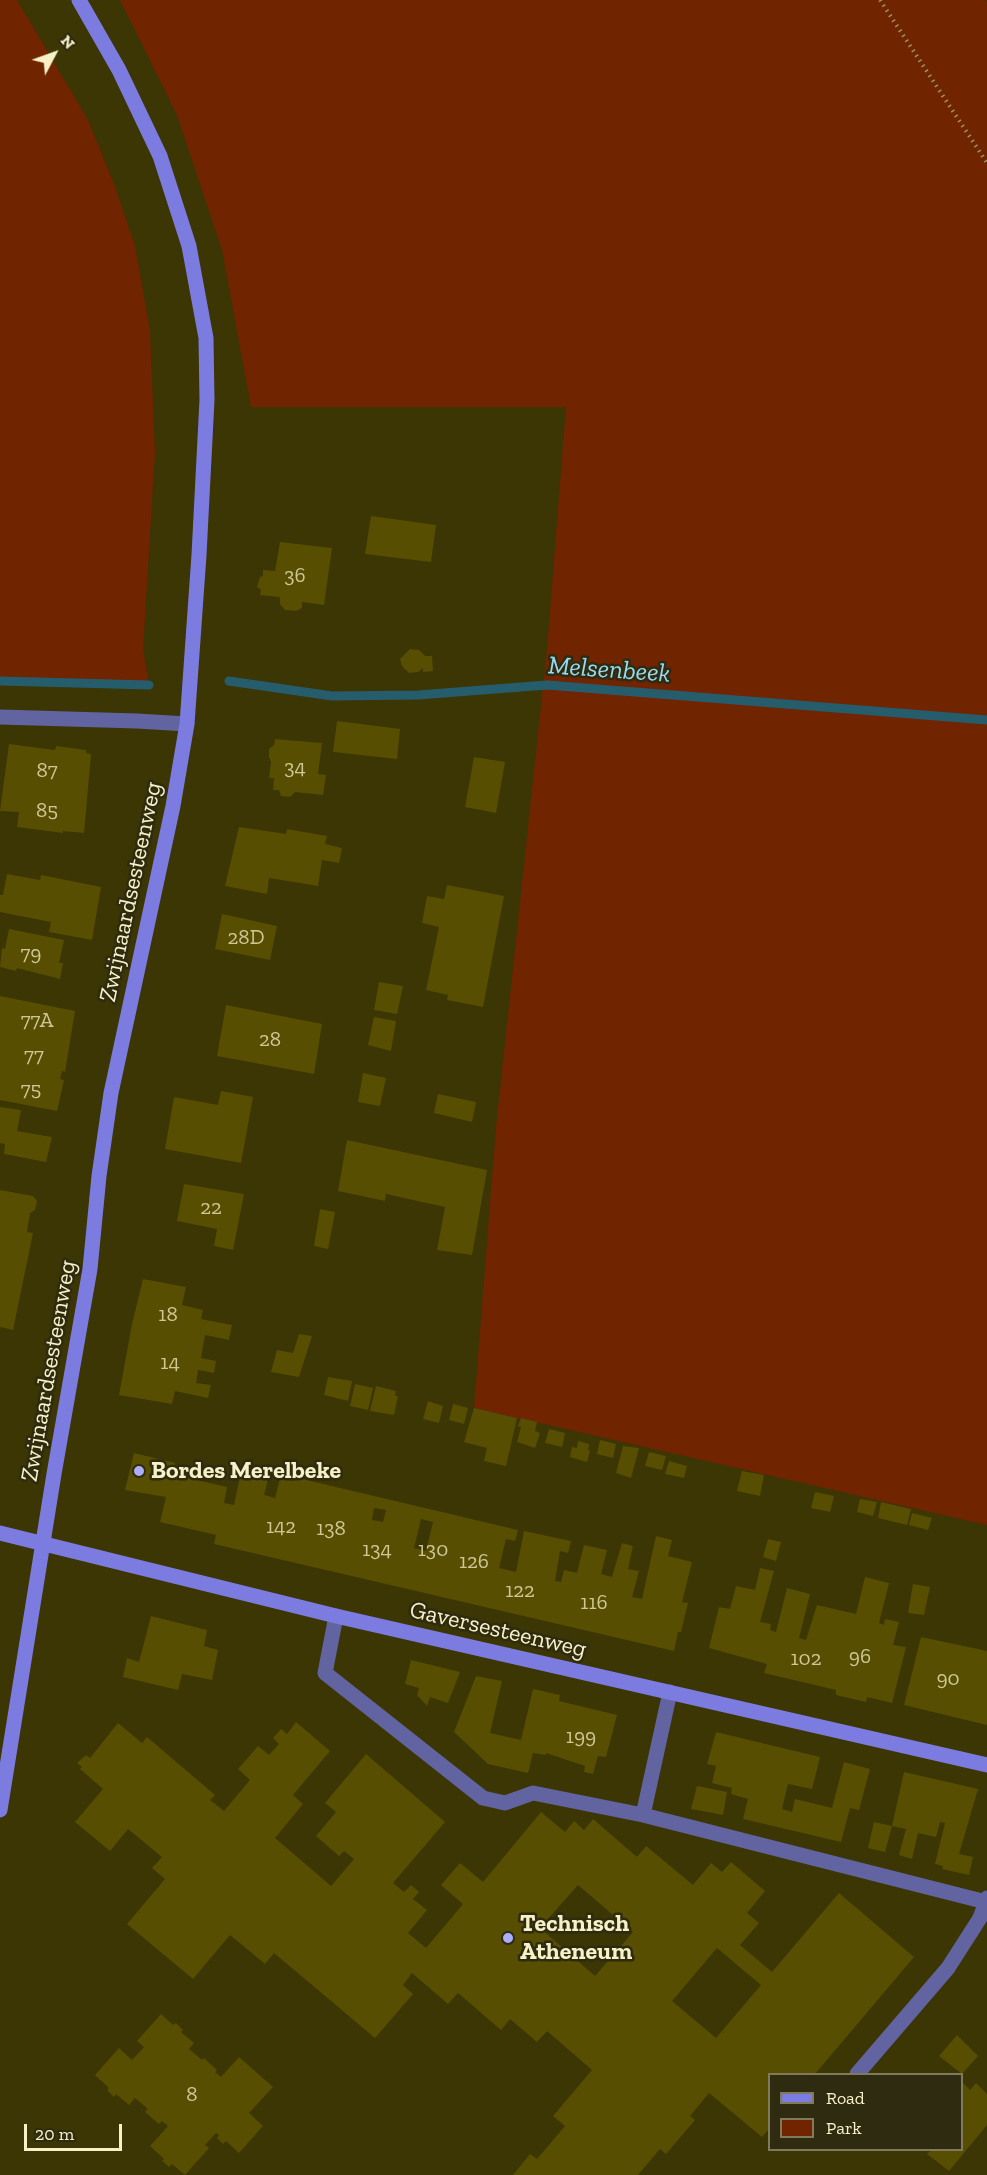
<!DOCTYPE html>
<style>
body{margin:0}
#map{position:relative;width:987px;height:2175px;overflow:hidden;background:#3c3504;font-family:"Zilla Slab",serif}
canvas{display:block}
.legend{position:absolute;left:768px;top:2073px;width:195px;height:78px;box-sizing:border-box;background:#2f2b10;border:2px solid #7f7a5a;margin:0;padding:8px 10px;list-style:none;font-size:18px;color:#f7f1c8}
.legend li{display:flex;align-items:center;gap:12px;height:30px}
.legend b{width:30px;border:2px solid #7f7a5a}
.north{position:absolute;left:24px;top:24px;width:60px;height:60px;-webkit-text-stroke:4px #2f2b10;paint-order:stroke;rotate:49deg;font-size:16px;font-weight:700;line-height:24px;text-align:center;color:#f7f1c8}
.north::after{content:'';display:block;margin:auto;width:21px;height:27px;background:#f7f1c8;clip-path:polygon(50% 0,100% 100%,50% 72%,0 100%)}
.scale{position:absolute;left:24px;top:2124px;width:98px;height:27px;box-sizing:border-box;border:3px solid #f7f1c8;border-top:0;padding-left:8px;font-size:18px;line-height:21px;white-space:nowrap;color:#f7f1c8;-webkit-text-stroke:4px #2f2b10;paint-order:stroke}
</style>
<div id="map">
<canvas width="987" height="2175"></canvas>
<ul class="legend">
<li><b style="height:8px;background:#7c7ce0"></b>Road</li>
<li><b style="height:16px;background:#712400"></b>Park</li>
</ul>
<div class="north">N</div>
<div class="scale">20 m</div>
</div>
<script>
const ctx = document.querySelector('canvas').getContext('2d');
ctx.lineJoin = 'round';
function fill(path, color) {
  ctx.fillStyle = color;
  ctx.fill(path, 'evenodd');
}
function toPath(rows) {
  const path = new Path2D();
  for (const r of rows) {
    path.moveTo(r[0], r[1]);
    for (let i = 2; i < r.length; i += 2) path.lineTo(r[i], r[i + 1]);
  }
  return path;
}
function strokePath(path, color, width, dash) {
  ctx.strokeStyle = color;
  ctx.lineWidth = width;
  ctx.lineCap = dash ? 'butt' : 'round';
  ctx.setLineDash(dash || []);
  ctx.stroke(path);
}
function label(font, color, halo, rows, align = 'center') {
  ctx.font = font + ' "Zilla Slab",serif';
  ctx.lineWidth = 5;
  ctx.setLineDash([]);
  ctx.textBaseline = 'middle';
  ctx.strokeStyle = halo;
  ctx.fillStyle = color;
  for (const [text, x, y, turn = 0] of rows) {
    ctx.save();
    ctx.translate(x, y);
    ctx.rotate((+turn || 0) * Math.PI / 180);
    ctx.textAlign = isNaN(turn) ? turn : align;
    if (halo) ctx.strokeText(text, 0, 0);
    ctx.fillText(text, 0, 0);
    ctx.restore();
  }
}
const green = toPath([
 [0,0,17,0,88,120,114,184,135,246,150,331,155,452,143,649,149,685,0,681],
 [120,0,985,0,987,2,987,1525,474,1408,496,1127,547,649,566,407,251,407,222,250,177,115]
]);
const stream = toPath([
 [0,681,149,685],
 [229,681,332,696,418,695,547,685,987,720]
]);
const building = toPath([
 [371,516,436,525,431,562,365,554],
 [280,542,332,548,324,605,302,602,302,608,296,611,285,610,280,604,280,597,260,595,261,590,257,587,260,577,263,576,263,570,275,571],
 [410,649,419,650,425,656,432,656,433,671,423,672,423,668,418,672,409,673,402,666,400,659],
 [337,721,400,729,397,759,333,752],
 [275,739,322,743,318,774,326,775,323,795,295,792,290,797,281,796,279,790,273,790,274,778,269,778,271,762,269,757,269,749,274,745],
 [9,744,55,750,56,746,86,750,86,753,91,754,84,833,63,831,63,833,17,827,19,812,0,811],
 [474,757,505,762,496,813,465,807],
 [239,827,286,834,287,829,327,836,325,844,342,848,339,863,322,860,318,886,269,878,267,894,225,886],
 [7,874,40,880,41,875,101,887,92,940,49,932,51,922,0,912,0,895,3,895],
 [447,885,504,896,483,1007,447,1000,448,995,426,990,439,927,422,923,427,896,444,899],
 [222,914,277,926,270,960,215,949],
 [9,929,64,940,59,963,63,963,60,979,17,968,16,971,0,967,2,948,5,949],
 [379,982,403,986,397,1014,374,1010],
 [0,996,75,1011,65,1072,62,1071,60,1079,64,1080,57,1111,0,1100],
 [226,1005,322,1024,314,1074,217,1056],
 [374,1017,396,1021,391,1051,368,1045],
 [363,1073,386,1078,380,1106,358,1102],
 [221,1091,253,1097,241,1163,165,1149,174,1097,218,1105],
 [438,1094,476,1102,472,1122,434,1113],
 [0,1107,21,1110,17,1131,52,1137,46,1162,4,1154,5,1144,0,1143],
 [347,1140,487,1170,472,1255,437,1250,445,1207,386,1194,385,1201,338,1191],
 [184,1184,244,1194,233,1250,214,1246,217,1229,177,1221],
 [0,1190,33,1196,37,1201,35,1210,30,1213,27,1232,33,1233,13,1330,0,1327],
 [320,1209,335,1212,328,1249,314,1246],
 [143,1279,186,1287,182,1305,203,1310,201,1319,232,1325,229,1340,205,1335,201,1358,216,1361,214,1373,198,1370,196,1383,211,1385,208,1398,175,1391,172,1404,119,1395,132,1324],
 [299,1334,312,1336,299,1377,271,1372,277,1350,293,1353],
 [328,1377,352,1381,348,1401,324,1395],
 [355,1384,373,1388,368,1410,350,1406],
 [376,1386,396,1391,395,1396,398,1396,394,1415,370,1411],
 [428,1401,443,1406,439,1423,423,1419],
 [453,1404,468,1408,464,1424,449,1420],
 [474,1408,517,1418,506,1466,484,1461,487,1448,464,1442],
 [521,1418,537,1422,535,1431,540,1433,535,1448,517,1442,521,1427,518,1426],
 [549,1429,565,1433,562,1447,545,1443],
 [600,1440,616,1444,613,1458,597,1454],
 [578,1441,589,1444,588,1450,590,1451,587,1462,570,1457,572,1447,577,1448],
 [623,1446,639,1448,631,1478,616,1473],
 [649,1452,666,1456,662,1470,645,1466],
 [134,1453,175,1463,172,1474,227,1487,224,1503,234,1505,243,1463,270,1471,264,1495,275,1498,281,1474,518,1530,515,1541,506,1539,499,1568,516,1572,524,1531,571,1541,568,1553,560,1551,555,1581,561,1582,564,1570,577,1573,584,1545,607,1550,601,1574,612,1577,622,1543,633,1546,628,1569,639,1571,632,1597,642,1599,656,1536,672,1540,668,1556,692,1562,682,1602,688,1603,681,1632,678,1632,674,1651,214,1544,216,1535,160,1522,166,1497,125,1490],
 [374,1508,386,1510,383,1522,372,1520],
 [421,1519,433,1522,426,1551,414,1548],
 [669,1461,687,1466,684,1478,665,1474],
 [742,1471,764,1475,760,1496,737,1491],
 [815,1492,834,1496,830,1512,811,1508],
 [860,1499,877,1502,873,1516,857,1512],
 [881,1502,911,1509,907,1525,878,1518],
 [912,1513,932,1518,928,1530,909,1525],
 [768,1539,781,1542,776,1561,763,1557],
 [760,1568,774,1571,760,1622,771,1624,770,1630,776,1632,787,1588,810,1594,799,1638,806,1640,817,1605,856,1614,865,1577,889,1583,879,1623,884,1625,885,1619,899,1622,893,1645,906,1647,892,1703,867,1697,866,1702,836,1695,836,1690,764,1673,767,1664,709,1648,719,1607,730,1609,736,1586,755,1590],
 [913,1584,930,1587,924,1615,908,1613],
 [151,1616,207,1630,204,1646,218,1650,212,1680,182,1674,178,1690,123,1677,127,1658,139,1662],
 [921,1637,987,1651,987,1725,904,1705],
 [411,1660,460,1672,448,1703,430,1697,427,1706,417,1695,419,1688,405,1684],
 [476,1676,502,1681,490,1733,521,1740,533,1689,560,1695,559,1701,617,1715,606,1757,598,1756,593,1774,584,1772,585,1766,546,1753,546,1755,533,1753,528,1773,488,1764,454,1732],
 [296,1722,330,1751,293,1795,303,1804,275,1838,331,1886,354,1859,344,1851,339,1856,316,1836,336,1812,325,1803,366,1754,445,1822,393,1883,404,1892,411,1885,419,1892,413,1899,427,1910,408,1933,426,1948,463,1904,441,1885,460,1863,483,1882,541,1812,565,1832,574,1821,584,1830,593,1819,637,1857,646,1846,693,1885,711,1863,722,1872,731,1862,765,1891,747,1913,759,1923,740,1945,772,1972,839,1893,914,1957,815,2074,770,2074,770,2128,762,2137,709,2093,690,2116,695,2120,666,2154,660,2149,638,2175,513,2175,530,2154,537,2159,565,2126,553,2116,592,2070,547,2031,537,2042,510,2019,501,2030,458,1993,448,2004,412,1973,403,1985,413,1994,375,2038,274,1953,265,1964,230,1935,193,1979,127,1924,165,1879,152,1868,162,1857,128,1829,110,1851,75,1822,103,1789,80,1769,82,1767,77,1763,86,1755,90,1758,118,1723,142,1743,147,1737,215,1795,210,1800,224,1811,250,1780,238,1769,258,1746,269,1755,279,1744,273,1738,281,1729,287,1734],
 [578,1885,633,1932,595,1976,540,1928],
 [717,1948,761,1985,716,2038,672,2001],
 [716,1732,820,1757,812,1789,788,1784,782,1809,792,1812,795,1799,832,1808,844,1762,870,1769,859,1810,850,1808,841,1842,743,1819,748,1799,731,1794,732,1788,712,1783,716,1766,707,1764],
 [904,1772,978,1789,959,1854,973,1857,969,1875,942,1869,943,1866,935,1864,945,1823,940,1822,936,1837,918,1833,912,1859,899,1855,906,1829,892,1826],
 [697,1786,727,1792,723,1815,691,1809],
 [874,1822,892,1826,885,1852,868,1848],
 [161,2014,173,2025,176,2023,183,2030,181,2032,194,2043,189,2049,202,2060,204,2058,217,2070,215,2072,221,2077,239,2057,273,2087,249,2113,263,2126,239,2153,226,2141,223,2144,217,2138,219,2135,216,2133,205,2145,209,2148,185,2175,172,2164,169,2167,162,2161,164,2159,150,2146,168,2126,162,2121,159,2124,145,2112,148,2109,135,2098,129,2105,116,2094,114,2097,107,2090,109,2088,95,2075,119,2048,132,2060,144,2047,137,2041],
 [957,2035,978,2056,962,2074,939,2056],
 [962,2082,970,2090,976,2083,987,2094,987,2125,949,2171,927,2154,931,2150,962,2150]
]);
const path = toPath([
 [880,0,987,163]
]);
const lane = toPath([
 [336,1616,325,1673,483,1798,505,1803,533,1793,643,1815,986,1902,987,1898],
 [643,1815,670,1692],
 [857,2074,948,1968,980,1918,986,1902]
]);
const street = toPath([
 [0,717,137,721,187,724]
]);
const secondary = toPath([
 [0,1533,336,1616,987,1765],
 [0,1810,54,1474,90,1269,99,1176,111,1093,173,806,187,724,199,555,207,400,206,338,189,246,160,156,119,70,79,0]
]);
const markers = [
 [139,1471,6,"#abaffb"],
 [508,1938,6,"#abaffb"]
];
const numberNames = [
 ["36",295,576],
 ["34",295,768],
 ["87",47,771],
 ["85",47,811],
 ["28D",246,938],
 ["79",31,954],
 ["77A",37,1021],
 ["28",270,1040],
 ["77",34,1056],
 ["75",31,1090],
 ["22",211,1208],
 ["18",168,1315],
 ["14",170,1363],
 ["142",281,1527],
 ["138",331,1529],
 ["134",377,1550],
 ["130",433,1550],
 ["126",474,1562],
 ["122",520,1591],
 ["116",594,1603],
 ["96",860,1657],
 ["102",806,1659],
 ["90",948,1679],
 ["199",581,1737],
 ["8",192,2095]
];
const streetNames = [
 ["Zwijnaardsesteenweg",131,892,-78],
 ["Zwijnaardsesteenweg",49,1371,-80],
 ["Gaversesteenweg",498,1630,13]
];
const poiNames = [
 ["Bordes Merelbeke",151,1471],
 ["Technisch",520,1924],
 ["Atheneum",520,1952]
];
const waterNames = [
 ["Melsenbeek",609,670,4]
];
fill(green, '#712400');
strokePath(stream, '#265d6d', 9);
fill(building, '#574e02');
strokePath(path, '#9a9467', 4, [1.5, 4.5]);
strokePath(lane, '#6264a2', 15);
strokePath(street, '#6264a2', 15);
strokePath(secondary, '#7c7ce0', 15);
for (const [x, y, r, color] of markers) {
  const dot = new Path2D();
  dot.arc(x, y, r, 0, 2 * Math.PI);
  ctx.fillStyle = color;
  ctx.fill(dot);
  strokePath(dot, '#2f2b10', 2);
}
label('21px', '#cfc896', null, numberNames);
label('24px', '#f7f1c8', '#2f2b10', streetNames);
label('bold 24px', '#f7f1c8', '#2f2b10', poiNames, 'left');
label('italic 26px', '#97dbf2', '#2f2b10', waterNames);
</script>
